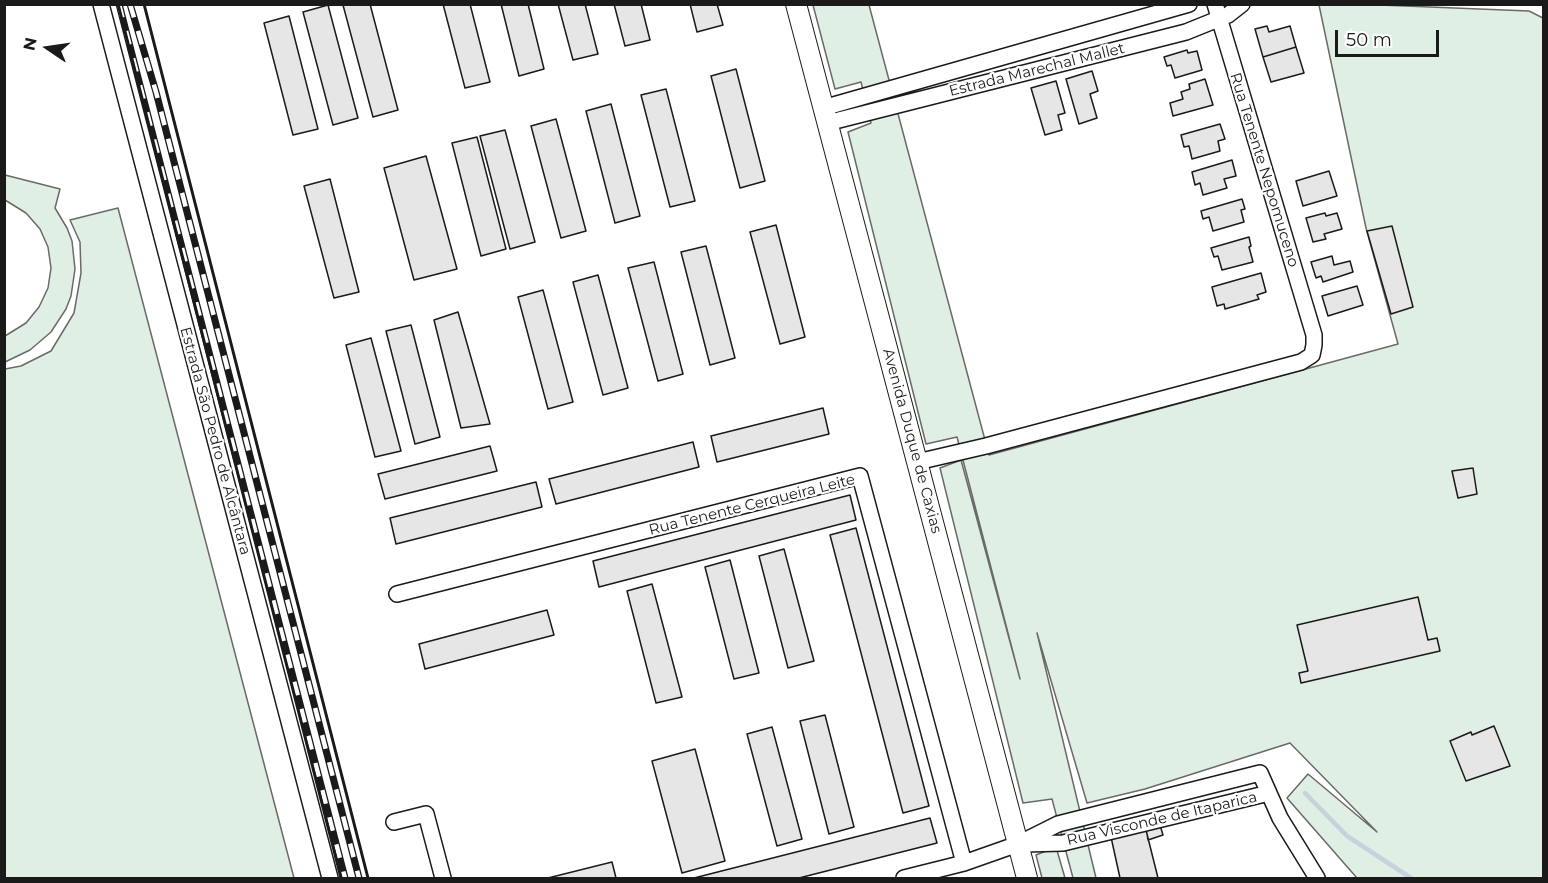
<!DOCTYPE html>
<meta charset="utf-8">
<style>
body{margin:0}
#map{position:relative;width:1548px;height:883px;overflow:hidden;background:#fff;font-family:Montserrat,sans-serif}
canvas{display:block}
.frame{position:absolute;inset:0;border:6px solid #1a1a1a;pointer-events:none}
.north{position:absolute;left:18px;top:18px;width:60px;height:60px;-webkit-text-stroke:4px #fff;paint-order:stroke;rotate:283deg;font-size:16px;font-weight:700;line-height:24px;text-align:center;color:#1a1a1a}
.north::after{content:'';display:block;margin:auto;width:21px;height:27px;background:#1a1a1a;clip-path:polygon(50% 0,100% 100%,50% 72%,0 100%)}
.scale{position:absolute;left:1335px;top:30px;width:104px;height:27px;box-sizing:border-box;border:3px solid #1a1a1a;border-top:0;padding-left:8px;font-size:18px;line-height:21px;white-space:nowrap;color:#1a1a1a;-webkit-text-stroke:4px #fff;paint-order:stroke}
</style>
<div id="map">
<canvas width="1548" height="883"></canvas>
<div class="frame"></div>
<div class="north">N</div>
<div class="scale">50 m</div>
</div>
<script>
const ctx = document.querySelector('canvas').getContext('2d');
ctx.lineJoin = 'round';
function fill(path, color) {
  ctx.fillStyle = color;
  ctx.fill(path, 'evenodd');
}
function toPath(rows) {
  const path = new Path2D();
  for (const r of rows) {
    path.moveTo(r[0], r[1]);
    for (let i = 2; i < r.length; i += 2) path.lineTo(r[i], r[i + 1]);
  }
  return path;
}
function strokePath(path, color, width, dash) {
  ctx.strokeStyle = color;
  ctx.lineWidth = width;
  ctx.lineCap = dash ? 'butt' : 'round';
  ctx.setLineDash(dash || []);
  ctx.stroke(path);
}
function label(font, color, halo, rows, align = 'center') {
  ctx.font = font + ' Montserrat,sans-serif';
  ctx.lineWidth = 4.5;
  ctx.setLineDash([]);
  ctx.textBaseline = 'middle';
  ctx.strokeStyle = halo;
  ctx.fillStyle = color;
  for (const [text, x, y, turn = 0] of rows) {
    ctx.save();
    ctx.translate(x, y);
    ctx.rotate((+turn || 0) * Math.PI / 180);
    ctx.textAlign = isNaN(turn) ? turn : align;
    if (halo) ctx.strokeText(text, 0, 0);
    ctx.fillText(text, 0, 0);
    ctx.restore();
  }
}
const green = toPath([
 [813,5,869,5,989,455,1398,344,1366,228,1319,5,1380,5,1529,11,1543,18,1543,878,1357,878,1287,798,1308,774,1377,832,1290,743,1145,789,1087,803,1037,633,1096,878,1073,878,1052,799,1023,803,940,468,961,460,1020,679,957,437,926,444,848,132,871,123,861,82,835,89,813,5],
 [5,175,60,189,55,208,67,228,72,241,75,269,71,296,66,309,51,332,30,350,5,362,5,336,26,323,39,307,48,288,51,268,48,247,40,229,26,213,5,200,5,175],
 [118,208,294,878,5,878,5,369,21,366,51,351,74,313,81,273,80,242,70,220,118,208],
 [1056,847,1065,878,1042,878,1036,855,1056,847]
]);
const stream = toPath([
 [1305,793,1347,836,1411,878]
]);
const building = toPath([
 [370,4,398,110,373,117,343,5,370,4],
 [443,4,470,4,490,82,465,88,443,4],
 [501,4,528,4,544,69,519,76,501,4],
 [558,4,585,4,598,54,573,60,558,4],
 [614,4,641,4,650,40,625,46,614,4],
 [690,4,717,4,723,25,697,32,690,4],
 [328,5,358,118,333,125,303,12,328,5],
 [289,16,318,129,293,135,264,23,289,16],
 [1267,26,1269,32,1290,26,1296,47,1263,57,1255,29,1267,26],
 [1296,47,1304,73,1271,82,1263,57,1296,47],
 [1187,50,1188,53,1197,51,1202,70,1175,78,1171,65,1167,66,1164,57,1187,50],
 [736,69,765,181,740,188,711,76,736,69],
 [1092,71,1098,91,1090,94,1097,118,1079,124,1066,79,1092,71],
 [1205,79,1213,105,1173,116,1170,103,1183,99,1181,92,1190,89,1189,84,1205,79],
 [1056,81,1065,113,1058,115,1062,130,1045,135,1031,88,1056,81],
 [666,89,695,201,670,207,641,95,666,89],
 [611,104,640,216,615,223,586,111,611,104],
 [556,119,586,231,561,238,531,126,556,119],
 [1220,124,1225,139,1218,141,1220,151,1192,159,1189,146,1184,147,1181,135,1220,124],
 [505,130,535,242,510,249,480,136,505,130],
 [477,137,506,249,481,256,452,143,477,137],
 [426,156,457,269,414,280,384,168,426,156],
 [1232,160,1236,176,1224,179,1227,188,1203,195,1200,183,1195,185,1192,172,1232,160],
 [1329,171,1337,196,1303,206,1296,181,1329,171],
 [330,179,359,292,334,298,304,186,330,179],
 [1242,199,1245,209,1241,210,1244,222,1213,231,1209,217,1203,219,1201,211,1242,199],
 [1325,213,1326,216,1337,213,1342,229,1324,234,1326,239,1313,242,1306,218,1325,213],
 [776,225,805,337,780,344,750,232,776,225],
 [1392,226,1413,307,1391,314,1367,231,1392,226],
 [1249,237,1251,246,1249,247,1253,262,1222,270,1218,256,1214,257,1211,248,1249,237],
 [706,246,735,358,710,365,681,252,706,246],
 [1332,256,1334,265,1350,261,1353,272,1323,282,1321,276,1316,278,1311,262,1332,256],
 [654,262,683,374,658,381,628,268,654,262],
 [1261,273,1266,292,1257,295,1259,299,1225,309,1224,304,1217,306,1212,287,1261,273],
 [598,275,628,388,603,395,573,282,598,275],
 [1357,286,1363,305,1328,316,1322,296,1357,286],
 [543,290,573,402,548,409,518,297,543,290],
 [458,312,490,424,461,428,434,320,458,312],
 [411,325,440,437,415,444,386,331,411,325],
 [371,338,401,451,375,457,346,345,371,338],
 [823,408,829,434,717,462,711,436,823,408],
 [693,442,699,467,556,504,549,479,693,442],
 [490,446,497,471,385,499,378,474,490,446],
 [1473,468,1477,494,1458,498,1452,471,1473,468],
 [536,482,542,507,396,544,390,518,536,482],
 [850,495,856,520,599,587,593,561,850,495],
 [856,528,929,806,903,813,830,535,856,528],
 [784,549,814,661,788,668,759,556,784,549],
 [730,560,759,673,734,679,705,567,730,560],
 [652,584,682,697,656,703,627,591,652,584],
 [1418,597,1428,640,1437,638,1440,651,1301,683,1299,673,1308,671,1297,625,1418,597],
 [547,610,554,635,425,669,419,644,547,610],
 [825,715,854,827,829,834,800,721,825,715],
 [1494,726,1510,766,1466,781,1450,741,1471,732,1472,735,1494,726],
 [772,727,802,839,777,846,747,734,772,727],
 [695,749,725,861,682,873,652,761,695,749],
 [930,818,937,843,799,878,694,878,930,818],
 [1160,825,1163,835,1148,840,1146,828,1160,825],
 [1145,826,1158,878,1120,878,1111,837,1145,826],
 [612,862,616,878,548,878,612,862]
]);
const minor = toPath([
 [101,4,330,878],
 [823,108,1189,4],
 [827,123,1186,32,1228,15,1242,4],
 [917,462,986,446,1301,362,1312,355,1314,345,1314,335,1215,4],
 [397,594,860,476,964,863],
 [394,822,426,814,443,878],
 [1024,844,1063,843,1269,793],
 [904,878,964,863,1018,844,1058,824,1260,773,1280,818,1317,878]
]);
const major = toPath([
 [796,4,1027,878]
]);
const rail = toPath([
 [119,4,345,878],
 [130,4,156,92,359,878]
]);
const wall = toPath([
 [118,4,341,878],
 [144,4,368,878]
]);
const streetNames = [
 ["Estrada Marechal Mallet",1037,70,-14],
 ["Rua Tenente Nepomuceno",1264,170,73],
 ["Estrada São Pedro de Alcântara",215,441,75],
 ["Avenida Duque de Caxias",912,441,75],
 ["Rua Tenente Cerqueira Leite",752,505,-14],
 ["Rua Visconde de Itaparica",1162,819,-13]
];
fill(green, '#e0efe3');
strokePath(green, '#6a6a6a', 1.5);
strokePath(stream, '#c6d2dc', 4.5);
fill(building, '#e6e6e6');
strokePath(building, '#1a1a1a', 1.5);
strokePath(minor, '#1a1a1a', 18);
strokePath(major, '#1a1a1a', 22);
strokePath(minor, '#fff', 15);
strokePath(major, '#fff', 20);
strokePath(rail, '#1a1a1a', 7);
strokePath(rail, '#fff', 4.5, [14]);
strokePath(wall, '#1a1a1a', 3);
label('15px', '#1a1a1a', '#fff', streetNames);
</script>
